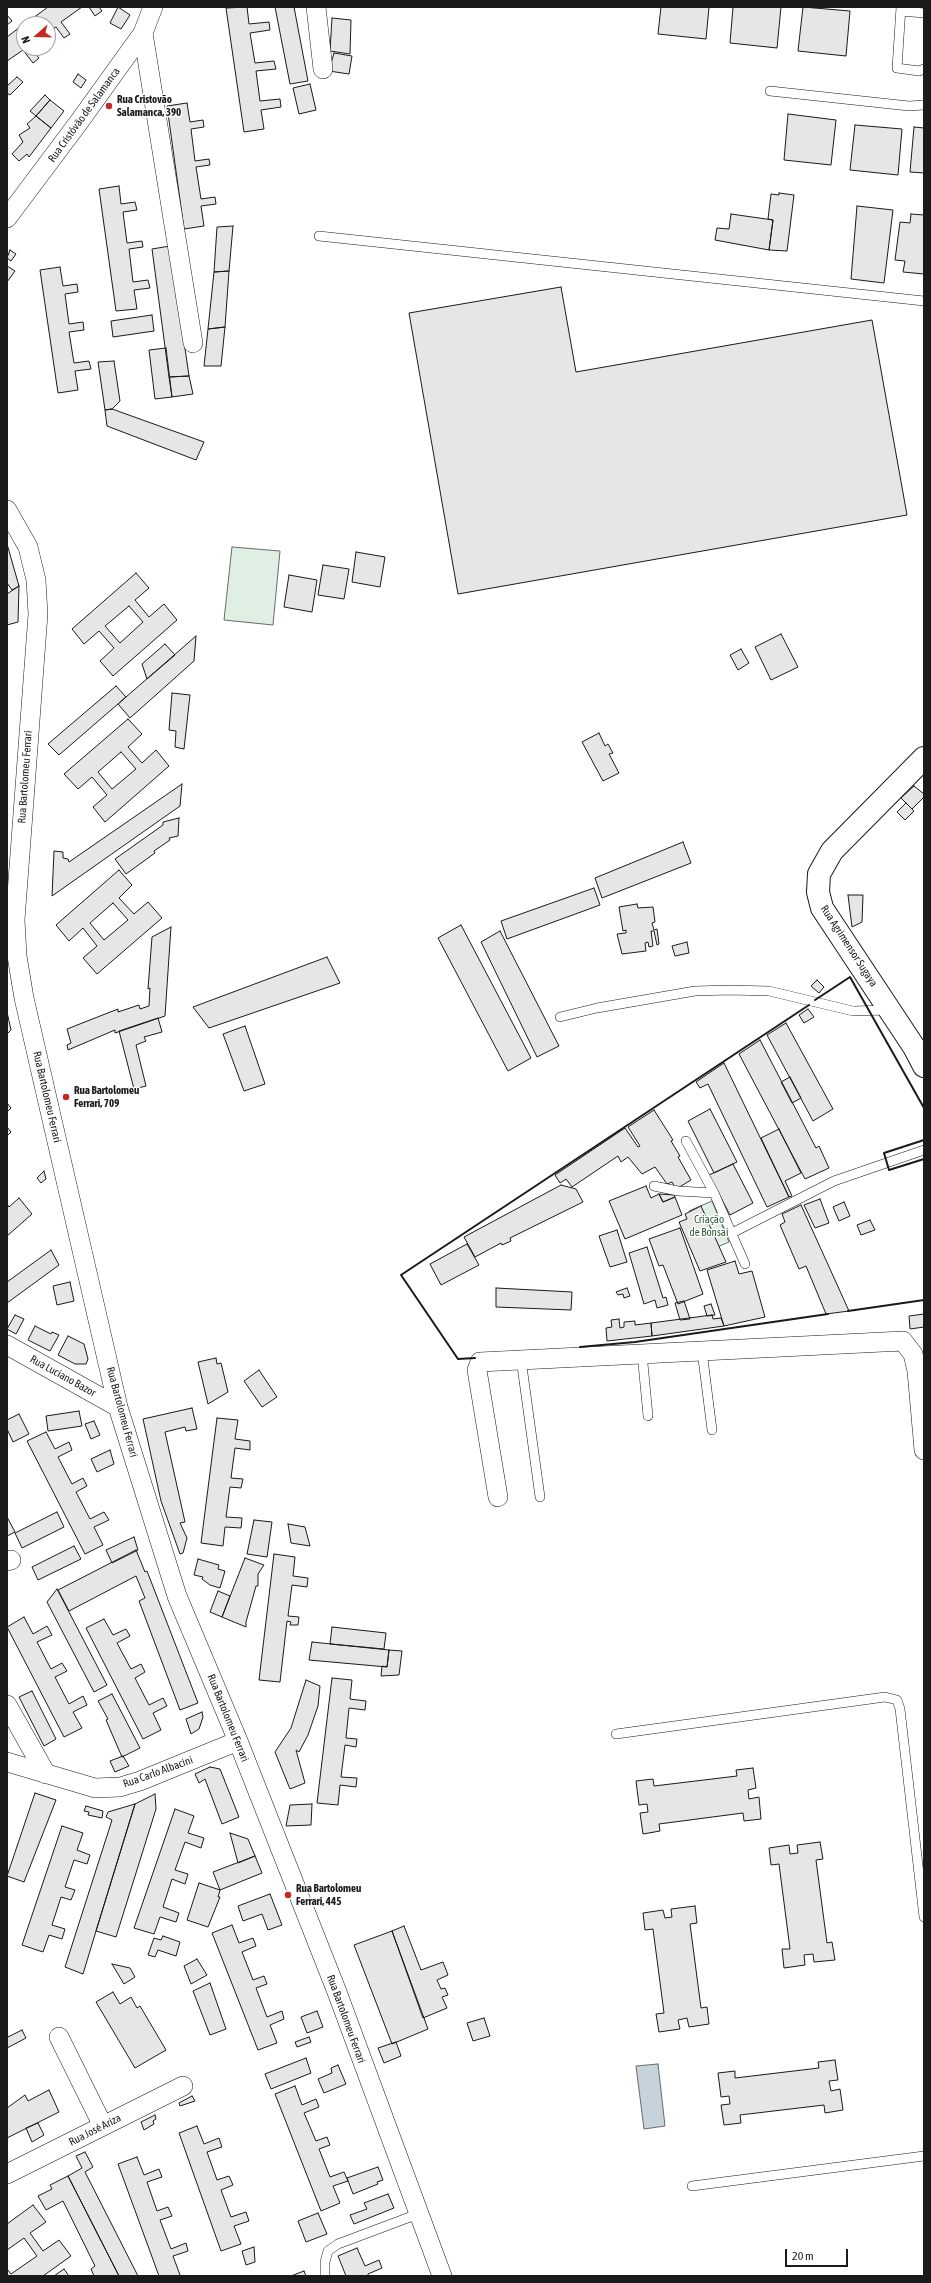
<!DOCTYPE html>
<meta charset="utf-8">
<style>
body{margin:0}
#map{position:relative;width:931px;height:2283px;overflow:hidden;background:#fff;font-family:"Asap Condensed",sans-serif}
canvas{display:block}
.frame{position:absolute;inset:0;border:8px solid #1a1a1a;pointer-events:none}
.north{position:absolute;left:16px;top:16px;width:40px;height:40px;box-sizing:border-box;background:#fff;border:1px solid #a3a3a3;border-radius:50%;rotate:250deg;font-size:11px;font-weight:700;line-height:16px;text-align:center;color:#1a1a1a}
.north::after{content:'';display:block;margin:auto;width:14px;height:18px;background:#c62828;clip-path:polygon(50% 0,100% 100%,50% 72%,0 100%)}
.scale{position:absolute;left:785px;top:2249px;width:63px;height:18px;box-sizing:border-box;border:2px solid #1a1a1a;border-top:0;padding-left:5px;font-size:12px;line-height:14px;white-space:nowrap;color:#1a1a1a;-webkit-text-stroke:3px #fff;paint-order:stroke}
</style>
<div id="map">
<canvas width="931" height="2283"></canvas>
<div class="frame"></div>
<div class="north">N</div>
<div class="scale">20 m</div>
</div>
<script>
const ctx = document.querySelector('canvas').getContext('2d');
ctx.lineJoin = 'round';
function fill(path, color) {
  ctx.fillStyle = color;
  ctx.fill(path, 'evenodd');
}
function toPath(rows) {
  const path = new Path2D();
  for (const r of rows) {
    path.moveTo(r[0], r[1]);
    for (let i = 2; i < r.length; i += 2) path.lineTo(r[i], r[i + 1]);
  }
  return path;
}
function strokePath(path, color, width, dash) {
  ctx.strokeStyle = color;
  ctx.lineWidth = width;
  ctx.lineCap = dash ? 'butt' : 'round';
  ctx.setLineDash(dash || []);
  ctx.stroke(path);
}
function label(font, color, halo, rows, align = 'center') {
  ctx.font = font + ' "Asap Condensed",sans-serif';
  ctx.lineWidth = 3;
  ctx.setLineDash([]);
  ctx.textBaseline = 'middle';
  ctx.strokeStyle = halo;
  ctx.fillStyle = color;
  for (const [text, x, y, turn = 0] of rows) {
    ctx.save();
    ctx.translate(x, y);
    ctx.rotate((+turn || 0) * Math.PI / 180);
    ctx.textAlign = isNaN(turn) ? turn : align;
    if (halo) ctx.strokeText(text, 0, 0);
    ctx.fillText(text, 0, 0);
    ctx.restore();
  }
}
const green = toPath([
 [232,547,280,551,273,625,224,620,232,547],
 [712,1201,729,1242,706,1252,689,1211,712,1201]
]);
const water = toPath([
 [658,2064,665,2126,644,2129,636,2066,658,2064]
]);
const building = toPath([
 [48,7,82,7,61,22,70,34,64,38,56,27,48,32,48,24,25,24,48,7],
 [89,7,99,7,102,11,95,16,89,7],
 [118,7,130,15,121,29,110,23,118,7],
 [247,7,249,24,269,22,270,30,250,33,255,63,274,61,276,69,256,71,260,101,280,99,281,107,261,110,264,129,244,132,226,8,247,7],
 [275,7,294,7,308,81,290,84,275,7],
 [661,7,709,7,706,39,658,34,661,7],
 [733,7,781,7,777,48,730,43,733,7],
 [803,7,850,11,846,56,798,51,803,7],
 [7,15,12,21,7,25,7,15],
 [332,18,351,20,350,54,330,51,332,18],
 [24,24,24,48,31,48,39,58,33,63,23,50,7,61,7,37,24,24],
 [334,53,352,56,349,74,329,71,334,53],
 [78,74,86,80,81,88,73,82,78,74],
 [17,77,23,82,10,95,7,93,7,86,17,77],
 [310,84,316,110,299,114,293,88,310,84],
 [45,95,50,100,36,116,30,111,45,95],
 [50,100,64,111,51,128,36,116,50,100],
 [187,103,190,122,203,120,204,127,191,129,195,161,209,159,210,165,196,167,201,199,215,197,216,204,201,206,204,226,184,229,167,106,187,103],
 [788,114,836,120,831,165,784,160,788,114],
 [36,116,51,128,29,157,27,154,19,161,12,154,23,142,19,135,30,128,27,124,36,116],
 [855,125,902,129,898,175,850,170,855,125],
 [914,127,924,128,924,173,910,172,914,127],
 [119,186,121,204,135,202,137,210,123,212,127,243,142,241,143,247,129,249,133,282,148,280,150,288,134,290,137,309,116,311,99,189,119,186],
 [779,193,794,195,787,251,769,250,773,220,768,219,771,194,779,195,779,193],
 [857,206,893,210,884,283,851,279,857,206],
 [731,214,773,220,769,250,715,240,717,228,729,229,731,214],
 [911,214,924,215,924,274,903,272,905,261,895,260,900,222,910,223,911,214],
 [233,226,229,271,214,272,217,227,233,226],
 [170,246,189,376,169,377,152,249,170,246],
 [10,250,16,254,11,261,7,258,10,250],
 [7,266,15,271,7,282,7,266],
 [60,267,63,286,77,284,78,292,65,294,69,324,83,322,84,330,69,332,74,363,89,361,91,369,75,371,78,390,58,393,40,270,60,267],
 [229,271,225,327,208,329,214,272,229,271],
 [561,287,576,372,872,320,907,515,458,594,409,313,561,287],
 [152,315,154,331,113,337,111,321,152,315],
 [225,327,221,366,204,366,208,329,225,327],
 [166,348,172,397,155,399,149,350,166,348],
 [114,361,120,401,112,409,105,410,98,362,114,361],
 [189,376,193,394,172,397,169,377,189,376],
 [112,409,204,442,196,460,107,426,105,410,112,409],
 [7,544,19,586,12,590,7,583,7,544],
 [356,552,385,557,380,587,352,582,356,552],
 [323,565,349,569,344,599,318,595,323,565],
 [136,573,149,588,135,600,149,617,164,604,177,620,113,676,100,661,114,648,99,631,84,644,72,629,136,573],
 [129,606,143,622,120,643,105,626,129,606],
 [289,575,317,580,312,612,284,607,289,575],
 [19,586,18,622,7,625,7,594,19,586],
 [781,634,798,667,771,680,755,647,781,634],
 [196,636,194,661,130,718,118,704,196,636],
 [165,644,175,655,147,679,142,664,165,644],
 [741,649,749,663,738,670,730,655,741,649],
 [116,686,126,697,59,755,48,744,116,686],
 [172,693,190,695,184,749,175,747,176,731,169,730,172,693],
 [128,719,142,734,128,747,142,763,156,750,169,766,105,822,93,807,107,795,92,777,78,789,64,774,128,719],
 [121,752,136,769,112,789,98,772,121,752],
 [599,733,605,746,608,744,613,753,609,754,619,773,603,781,582,742,599,733],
 [182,784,180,806,52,896,54,851,63,852,63,858,68,859,69,862,182,784],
 [914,786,924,794,924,797,912,809,901,798,914,786],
 [906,803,914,811,905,820,897,812,906,803],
 [179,818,178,836,169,838,170,840,154,851,155,853,126,874,115,859,163,825,163,822,179,818],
 [683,842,691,863,602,898,595,878,683,842],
 [119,870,132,885,119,898,134,914,148,902,162,918,97,974,83,958,97,946,83,928,69,941,56,925,119,870],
 [113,903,128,920,104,940,90,923,113,903],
 [594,888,600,905,507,939,501,921,594,888],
 [848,895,863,895,862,922,852,927,848,895],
 [637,904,638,908,653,907,655,922,652,923,654,930,657,929,659,944,657,945,654,931,651,931,653,946,649,947,648,942,645,943,646,951,622,954,617,934,626,933,626,930,623,931,619,907,637,904],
 [461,925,531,1058,508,1071,438,938,461,925],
 [171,927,165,1016,115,1033,115,1030,68,1050,67,1045,71,1043,67,1029,118,1009,118,1012,139,1005,140,1009,149,1006,150,988,148,989,152,937,171,927],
 [500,931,559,1046,537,1057,481,942,500,931],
 [687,942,689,953,675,956,672,946,687,942],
 [327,957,340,983,209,1028,193,1007,327,957],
 [817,980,824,987,819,993,811,986,817,980],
 [808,1009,814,1017,804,1023,799,1015,808,1009],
 [7,1012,11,1030,7,1034,7,1012],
 [158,1018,162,1032,144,1037,146,1041,136,1045,146,1086,134,1089,119,1031,158,1018],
 [786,1023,833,1109,813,1121,767,1035,786,1023],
 [245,1026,265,1084,244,1091,223,1034,245,1026],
 [760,1040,816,1148,819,1146,829,1168,805,1179,739,1054,760,1040],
 [724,1063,789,1197,767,1207,708,1084,700,1088,696,1082,724,1063],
 [790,1077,801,1098,792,1103,781,1082,790,1077],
 [7,1103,11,1108,7,1112,7,1103],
 [710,1109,737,1162,714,1173,688,1121,710,1109],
 [654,1110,673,1140,671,1141,680,1156,678,1157,691,1180,676,1189,672,1182,667,1184,655,1167,642,1174,628,1157,621,1162,618,1156,572,1187,566,1179,560,1183,555,1175,625,1128,638,1147,640,1146,628,1127,654,1110],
 [7,1127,11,1132,7,1136,7,1127],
 [779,1129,801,1173,785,1181,792,1196,789,1197,761,1138,779,1129],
 [733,1164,753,1203,730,1215,709,1175,733,1164],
 [44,1171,46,1179,41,1183,37,1178,44,1171],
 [561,1185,576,1189,583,1202,510,1238,511,1241,502,1245,501,1243,475,1257,464,1237,561,1185],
 [646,1186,651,1198,659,1194,663,1202,675,1197,682,1215,625,1239,609,1201,646,1186],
 [659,1194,674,1195,675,1197,663,1202,659,1194],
 [19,1198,32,1214,7,1236,7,1204,9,1207,19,1198],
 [820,1199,829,1223,815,1228,804,1205,820,1199],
 [844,1202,850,1216,839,1221,833,1207,844,1202],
 [801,1205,849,1311,826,1314,806,1266,799,1269,780,1225,785,1222,782,1214,801,1205],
 [701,1206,726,1262,700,1271,679,1222,687,1219,685,1214,701,1206],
 [870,1220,875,1230,861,1235,857,1225,870,1220],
 [680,1228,703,1294,678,1304,663,1265,659,1266,649,1239,680,1228],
 [617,1230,627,1262,610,1267,599,1236,617,1230],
 [467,1244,479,1265,441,1285,430,1264,467,1244],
 [647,1247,663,1298,666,1297,668,1305,657,1308,655,1300,644,1304,629,1253,647,1247],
 [51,1250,59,1265,7,1303,7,1282,51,1250],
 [735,1261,739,1274,752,1271,765,1317,724,1326,707,1270,735,1261],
 [70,1282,74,1301,57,1305,53,1286,70,1282],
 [496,1288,572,1292,571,1310,496,1307,496,1288],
 [627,1288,630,1296,624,1298,623,1294,618,1295,616,1292,627,1288],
 [684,1301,690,1319,680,1320,675,1303,684,1301],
 [711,1304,715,1315,707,1316,704,1306,711,1304],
 [924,1314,924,1327,910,1329,909,1316,924,1314],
 [15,1315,24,1319,16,1334,7,1329,15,1315],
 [712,1315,713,1319,721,1318,724,1326,652,1336,651,1323,712,1315],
 [619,1319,620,1328,624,1327,624,1322,635,1321,635,1325,651,1323,652,1336,607,1341,606,1328,612,1327,611,1320,619,1319],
 [35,1326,51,1334,52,1332,59,1335,50,1351,28,1340,35,1326],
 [68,1336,84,1344,88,1359,86,1364,75,1364,58,1355,68,1336],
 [216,1358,217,1364,221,1363,228,1392,208,1404,198,1362,216,1358],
 [259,1370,277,1397,262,1407,244,1381,259,1370],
 [192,1408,197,1429,186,1431,185,1427,165,1432,185,1522,180,1523,187,1538,183,1553,180,1554,161,1501,143,1419,192,1408],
 [79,1411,82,1426,48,1431,46,1416,79,1411],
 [19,1414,29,1434,13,1442,7,1429,7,1420,19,1414],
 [217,1418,238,1420,235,1439,250,1441,250,1450,235,1448,231,1478,243,1479,241,1488,230,1487,226,1517,242,1518,241,1528,225,1527,223,1546,201,1543,217,1418],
 [94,1421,100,1435,91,1439,85,1424,94,1421],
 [46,1432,55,1449,69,1442,72,1450,58,1457,72,1484,83,1478,87,1486,76,1492,90,1519,104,1512,109,1520,94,1527,103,1545,85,1554,27,1441,46,1432],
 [110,1450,114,1464,97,1472,91,1459,110,1450],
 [57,1512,64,1527,22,1548,15,1533,57,1512],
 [7,1517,15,1532,7,1536,7,1517],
 [254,1520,272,1522,267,1557,247,1554,254,1520],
 [288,1524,305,1527,310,1546,291,1543,288,1524],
 [134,1537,138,1550,112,1563,106,1550,134,1537],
 [74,1546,81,1559,38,1580,32,1567,74,1546],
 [136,1550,145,1572,147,1571,198,1703,180,1710,139,1601,145,1598,136,1576,69,1611,58,1590,136,1550],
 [274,1554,295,1557,293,1576,308,1578,307,1587,292,1585,288,1616,299,1617,298,1625,290,1625,291,1622,287,1621,280,1682,259,1680,274,1554],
 [245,1558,264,1565,258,1574,258,1586,256,1586,246,1622,246,1627,222,1617,245,1558],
 [198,1559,219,1565,218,1569,225,1571,220,1588,210,1585,202,1579,203,1577,194,1575,198,1559],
 [57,1589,107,1685,94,1692,47,1602,57,1589],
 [218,1591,230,1596,222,1617,210,1612,218,1591],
 [24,1617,33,1634,47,1626,52,1635,37,1642,51,1669,62,1663,67,1671,55,1677,69,1704,83,1696,87,1705,73,1712,82,1728,64,1737,7,1627,24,1617],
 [104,1619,113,1635,126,1629,130,1636,117,1643,131,1669,141,1664,145,1672,135,1678,149,1705,163,1698,167,1706,153,1713,161,1730,143,1739,86,1628,104,1619],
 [332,1627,386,1633,384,1649,330,1644,332,1627],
 [312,1642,389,1650,387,1667,309,1660,312,1642],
 [389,1650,402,1651,399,1675,381,1676,382,1666,387,1667,389,1650],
 [332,1678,352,1680,350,1699,366,1701,365,1710,349,1708,346,1738,357,1739,356,1747,345,1745,341,1777,357,1778,356,1787,340,1785,338,1805,317,1803,332,1678],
 [306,1680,320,1686,318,1706,308,1735,299,1752,296,1750,305,1783,290,1789,275,1752,291,1728,306,1680],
 [32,1691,56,1739,44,1746,19,1697,32,1691],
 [112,1694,140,1748,122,1757,106,1720,108,1719,98,1701,112,1694],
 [202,1712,203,1717,199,1729,191,1734,186,1719,202,1712],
 [123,1756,129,1766,115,1772,110,1761,123,1756],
 [210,1767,220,1769,239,1817,222,1824,205,1779,199,1783,195,1774,210,1767],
 [753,1768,756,1788,748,1790,749,1799,759,1797,761,1819,744,1821,743,1813,659,1824,660,1831,643,1834,640,1813,648,1812,647,1804,639,1805,636,1781,653,1779,654,1786,737,1776,736,1770,753,1768],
 [35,1793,56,1800,24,1882,7,1876,35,1793],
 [155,1794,156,1809,116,1937,96,1931,135,1804,155,1794],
 [135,1804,96,1931,83,1974,65,1967,112,1820,106,1817,108,1812,135,1804],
 [312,1804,311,1825,286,1826,290,1805,312,1804],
 [86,1806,103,1811,102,1818,88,1815,89,1812,84,1811,86,1806],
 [175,1809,194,1816,188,1833,204,1838,201,1848,185,1842,175,1870,188,1874,185,1884,172,1879,163,1907,179,1913,176,1922,160,1917,154,1934,134,1928,175,1809],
 [62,1826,83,1833,77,1850,90,1855,87,1864,74,1860,65,1887,75,1890,71,1900,61,1897,52,1925,65,1929,62,1939,49,1935,43,1952,22,1945,62,1826],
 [230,1833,248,1839,255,1856,238,1863,230,1833],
 [820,1842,823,1859,816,1860,827,1943,832,1942,835,1960,814,1962,813,1954,804,1955,805,1965,784,1968,782,1949,790,1949,779,1864,771,1865,769,1848,789,1845,790,1854,798,1853,797,1845,820,1842],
 [255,1856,262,1873,220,1890,213,1872,255,1856],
 [199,1883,220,1890,218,1897,220,1897,208,1927,187,1920,199,1883],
 [270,1894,282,1925,268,1930,262,1914,243,1921,238,1906,270,1894],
 [695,1906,697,1923,690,1924,701,2008,707,2007,709,2024,689,2027,687,2018,678,2020,680,2029,659,2032,656,2014,664,2013,653,1929,645,1930,643,1913,663,1910,665,1918,672,1917,671,1909,695,1906],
 [232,1925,239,1943,253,1938,256,1946,242,1952,253,1980,264,1976,267,1984,256,1988,267,2017,282,2011,284,2019,270,2025,277,2043,258,2050,212,1933,232,1925],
 [404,1926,421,1970,443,1962,448,1975,437,1980,441,1989,445,1988,448,1995,442,1997,447,2008,423,2018,392,1931,404,1926],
 [392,1931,428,2029,392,2044,354,1945,392,1931],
 [163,1936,180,1942,176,1956,158,1950,155,1957,148,1955,154,1938,161,1940,163,1936],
 [197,1959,207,1975,191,1984,184,1966,197,1959],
 [112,1964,130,1968,135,1977,124,1984,112,1964],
 [210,1983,226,2029,210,2035,193,1991,210,1983],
 [113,1992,120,2004,131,1997,137,2008,140,2006,166,2050,135,2068,96,2002,113,1992],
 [317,2011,323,2027,307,2033,301,2017,317,2011],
 [484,2018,490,2036,473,2041,467,2023,484,2018],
 [22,2030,26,2038,7,2048,7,2036,8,2037,22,2030],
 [309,2037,311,2042,297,2047,295,2042,309,2037],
 [396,2042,401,2056,384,2063,378,2048,396,2042],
 [306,2058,311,2073,271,2089,265,2074,306,2058],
 [835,2060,838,2080,829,2081,831,2091,840,2089,843,2110,825,2113,824,2105,740,2115,741,2123,724,2125,721,2105,730,2104,729,2096,721,2097,718,2073,735,2071,735,2078,819,2068,818,2062,835,2060],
 [338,2065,346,2084,324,2093,318,2079,332,2073,331,2068,338,2065],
 [295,2086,302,2105,316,2099,319,2107,304,2113,316,2141,327,2137,330,2145,319,2149,330,2177,344,2172,348,2181,333,2186,340,2203,321,2211,275,2094,295,2086],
 [49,2090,59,2112,7,2138,7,2108,25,2095,28,2101,49,2090],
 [192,2096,195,2101,180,2106,179,2103,192,2096],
 [155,2115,156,2119,153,2121,154,2124,144,2130,141,2122,155,2115],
 [38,2123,44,2135,32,2142,26,2128,38,2123],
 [197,2126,204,2144,219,2138,222,2147,207,2152,217,2180,229,2176,233,2185,221,2190,231,2217,246,2212,249,2221,234,2226,241,2244,221,2251,179,2133,197,2126],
 [85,2152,93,2167,85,2172,138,2276,119,2276,68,2176,82,2168,76,2156,85,2152],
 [137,2157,144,2175,159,2169,162,2177,147,2182,157,2211,168,2207,172,2216,160,2220,171,2249,186,2243,188,2251,173,2256,180,2275,177,2276,159,2276,118,2164,137,2157],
 [378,2167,383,2180,377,2182,378,2184,353,2194,347,2178,378,2167],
 [68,2176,119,2276,94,2276,91,2269,95,2266,63,2201,46,2210,38,2196,52,2189,50,2185,68,2176],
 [388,2194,394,2208,354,2224,350,2215,367,2209,364,2203,388,2194],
 [33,2205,46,2222,30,2233,43,2251,59,2240,71,2256,43,2276,7,2276,7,2269,11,2274,37,2256,24,2238,7,2250,7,2224,33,2205],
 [318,2213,327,2234,306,2242,298,2221,318,2213],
 [254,2247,255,2262,246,2265,242,2251,254,2247],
 [357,2248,365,2266,379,2260,382,2268,368,2274,368,2276,346,2276,338,2256,357,2248],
 [64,2269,69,2276,54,2276,64,2269],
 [304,2271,306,2276,291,2276,304,2271]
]);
const lane = toPath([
 [901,7,897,68,919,71,924,69],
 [901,11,924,13],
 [770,91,909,106,924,105],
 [319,236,924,301],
 [560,1017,597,1008,695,991,729,990,769,991,853,1011,888,1010],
 [686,1141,714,1193,745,1264],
 [654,1186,678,1191,714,1193],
 [732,1233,834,1181,924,1150],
 [702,1351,712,1430],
 [642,1353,648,1416],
 [521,1359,540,1497],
 [616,1734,885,1697,897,1700,900,1709,924,1917],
 [692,2186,924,2156],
 [325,2276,325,2262,328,2251,338,2244,418,2214]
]);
const street = toPath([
 [316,7,323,69],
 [143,33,193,343],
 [7,218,79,122,143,33,153,7],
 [7,510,28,547,36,580,38,614,15,920,17,956,24,998,118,1407,177,1596,238,1741,337,1992,442,2276],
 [7,1345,118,1407],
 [498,1497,477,1370,480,1362,903,1341,913,1354,917,1371,924,1450],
 [7,1561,11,1560],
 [7,1705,46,1774],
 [7,1762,95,1788,120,1787,140,1781,238,1741],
 [59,2037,103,2126],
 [7,2174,183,2086]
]);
const secondary = toPath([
 [924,758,832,851,819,874,818,892,822,908,914,1047,924,1066]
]);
const wall = toPath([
 [815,1000,850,977,924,1108],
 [924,1140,884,1153,889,1170,924,1159],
 [848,1311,924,1300],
 [580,1347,635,1342,828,1314],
 [475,1358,458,1359,401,1275,809,1005]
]);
const markers = [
 [109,106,4,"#c62828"],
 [66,1097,4,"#c62828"],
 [288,1895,4,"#c62828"]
];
const poiNames = [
 ["Rua Cristovão",117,100],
 ["Salamanca, 390",117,113],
 ["Rua Bartolomeu",74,1091],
 ["Ferrari, 709",74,1104],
 ["Rua Bartolomeu",296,1889],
 ["Ferrari, 445",296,1902]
];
const streetNames = [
 ["Rua Cristóvão de Salamanca",84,115,-54],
 ["Rua Bartolomeu Ferrari",25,777,-86],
 ["Rua Agrimensor Sugaya",849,946,57],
 ["Rua Bartolomeu Ferrari",47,1097,77],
 ["Rua Luciano Bazor",63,1376,29],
 ["Rua Bartolomeu Ferrari",122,1412,75],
 ["Rua Bartolomeu Ferrari",228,1718,68],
 ["Rua Carlo Albacini",158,1772,-20],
 ["Rua Bartolomeu Ferrari",346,2019,70],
 ["Rua José Ariza",95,2130,-27]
];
const parkNames = [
 ["Criação",709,1220],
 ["de Bonsai",709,1233]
];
fill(green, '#e0efe3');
strokePath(green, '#6a6a6a', 1);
fill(water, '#c6d2dc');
strokePath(water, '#6a6a6a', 1);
fill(building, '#e6e6e6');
strokePath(building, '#1a1a1a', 1);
strokePath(lane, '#1a1a1a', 10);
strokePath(street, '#1a1a1a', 20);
strokePath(secondary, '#1a1a1a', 24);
strokePath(lane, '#fff', 9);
strokePath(street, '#fff', 19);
strokePath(secondary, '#fff', 22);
strokePath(wall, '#1a1a1a', 2);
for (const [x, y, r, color] of markers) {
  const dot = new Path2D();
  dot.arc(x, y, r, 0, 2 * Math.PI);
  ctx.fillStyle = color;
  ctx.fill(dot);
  strokePath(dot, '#fff', 1.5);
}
label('bold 11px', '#1a1a1a', '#fff', poiNames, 'left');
label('11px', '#1a1a1a', '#fff', streetNames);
label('11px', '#2b5a34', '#fff', parkNames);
</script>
